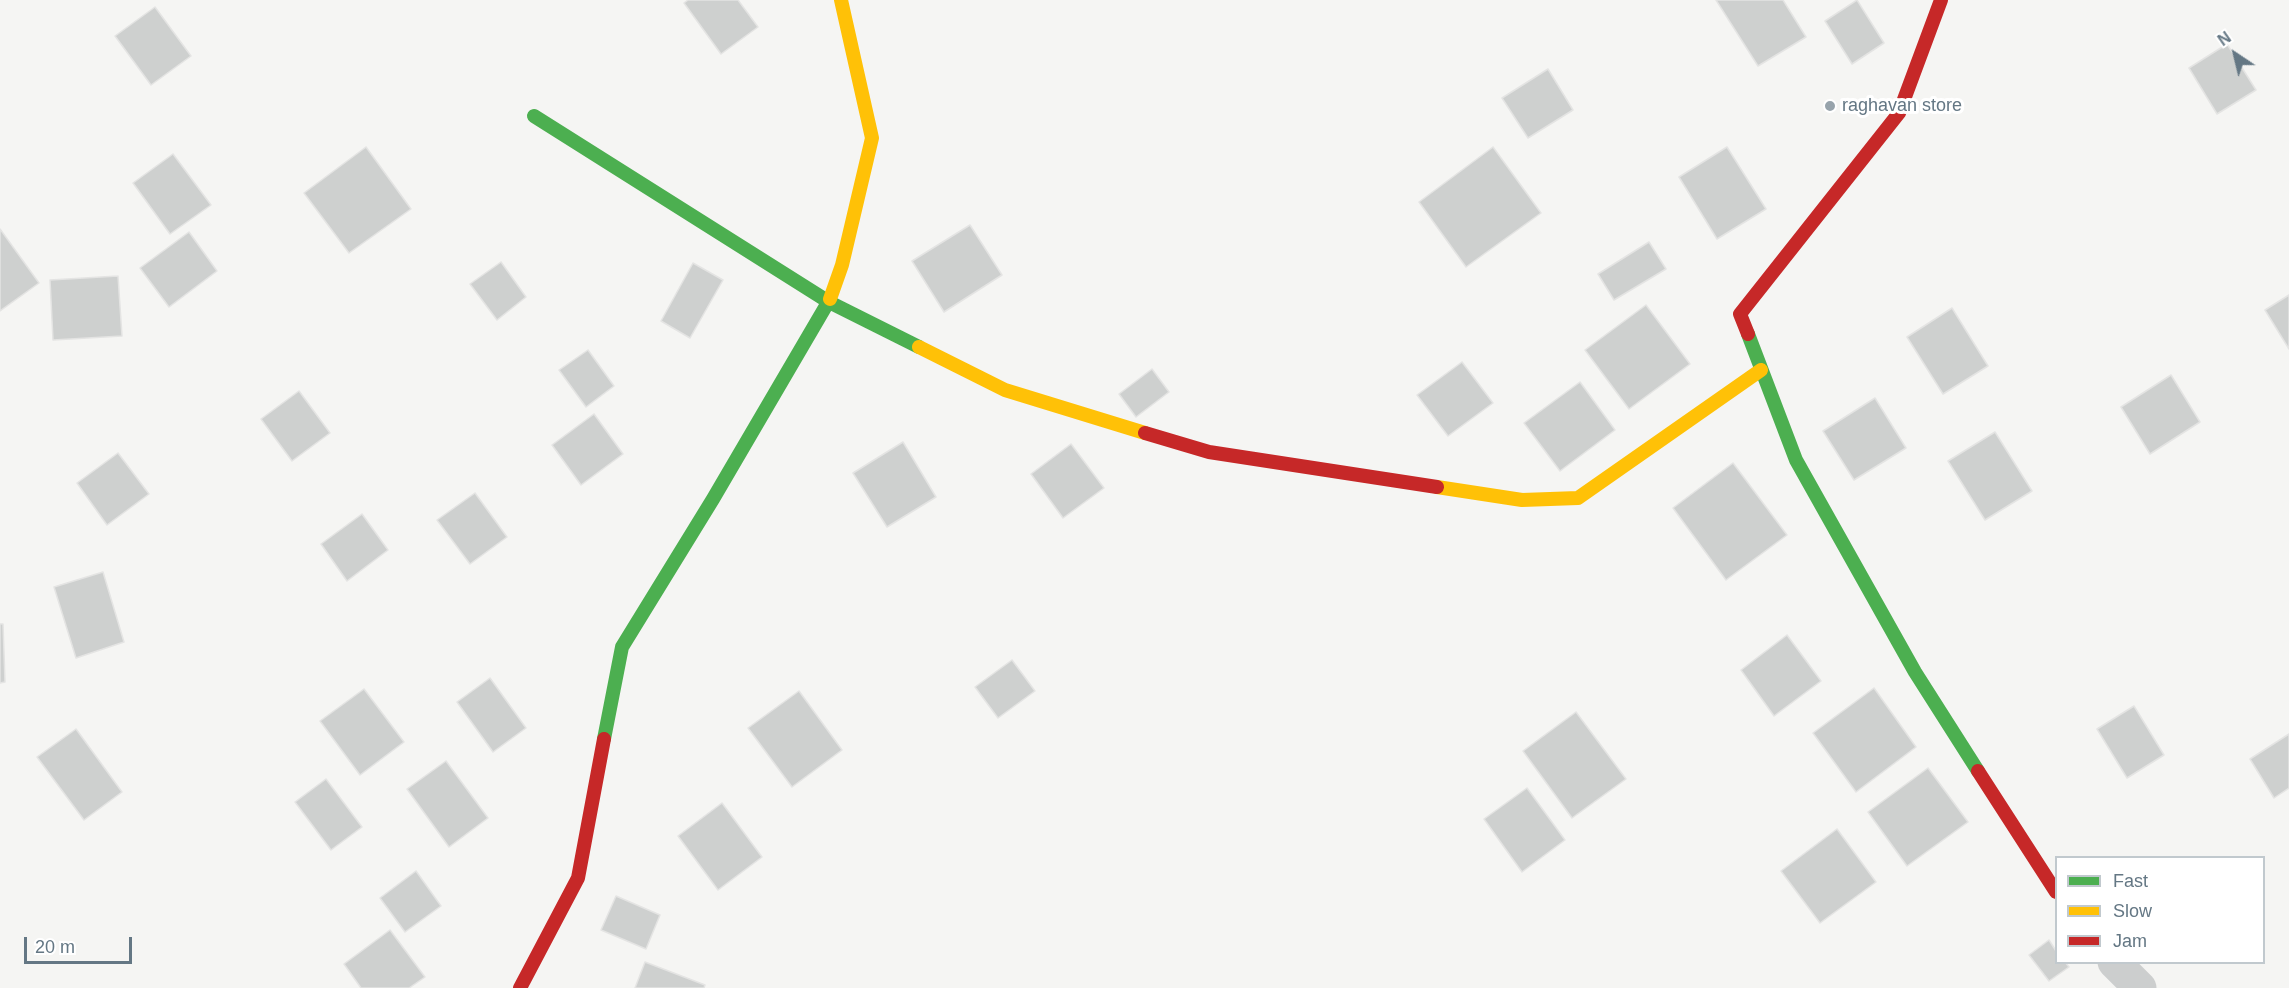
<!DOCTYPE html>
<style>
body{margin:0}
#map{position:relative;width:2289px;height:988px;overflow:hidden;background:#f5f5f3;font-family:Helvetica,sans-serif}
canvas{display:block}
.legend{position:absolute;left:2055px;top:856px;width:210px;height:108px;box-sizing:border-box;background:#fff;border:2px solid #c1c9ce;margin:0;padding:8px 10px;list-style:none;font-size:18px;color:#647784}
.legend li{display:flex;align-items:center;gap:12px;height:30px}
.legend b{width:30px;border:2px solid #c1c9ce}
.north{position:absolute;left:2205px;top:24px;width:60px;height:60px;-webkit-text-stroke:4px #fff;paint-order:stroke;rotate:325deg;font-size:16px;font-weight:700;line-height:24px;text-align:center;color:#647784}
.north::after{content:'';display:block;margin:auto;width:21px;height:27px;background:#647784;clip-path:polygon(50% 0,100% 100%,50% 72%,0 100%)}
.scale{position:absolute;left:24px;top:937px;width:108px;height:27px;box-sizing:border-box;border:3px solid #647784;border-top:0;padding-left:8px;font-size:18px;line-height:21px;white-space:nowrap;color:#647784;-webkit-text-stroke:4px #fff;paint-order:stroke}
</style>
<div id="map">
<canvas width="2289" height="988"></canvas>
<ul class="legend">
<li><b style="height:8px;background:#4caf50"></b>Fast</li>
<li><b style="height:8px;background:#ffc107"></b>Slow</li>
<li><b style="height:8px;background:#c62828"></b>Jam</li>
</ul>
<div class="north">N</div>
<div class="scale">20 m</div>
</div>
<script>
const ctx = document.querySelector('canvas').getContext('2d');
ctx.lineJoin = 'round';
function fill(path, color) {
  ctx.fillStyle = color;
  ctx.fill(path, 'evenodd');
}
function toPath(rows) {
  const path = new Path2D();
  for (const r of rows) {
    path.moveTo(r[0], r[1]);
    for (let i = 2; i < r.length; i += 2) path.lineTo(r[i], r[i + 1]);
  }
  return path;
}
function strokePath(path, color, width, dash) {
  ctx.strokeStyle = color;
  ctx.lineWidth = width;
  ctx.lineCap = dash ? 'butt' : 'round';
  ctx.setLineDash(dash || []);
  ctx.stroke(path);
}
function label(font, color, halo, rows, align = 'center') {
  ctx.font = font + ' Helvetica,sans-serif';
  ctx.lineWidth = 6;
  ctx.setLineDash([]);
  ctx.textBaseline = 'middle';
  ctx.strokeStyle = halo;
  ctx.fillStyle = color;
  for (const [text, x, y, turn = 0] of rows) {
    ctx.save();
    ctx.translate(x, y);
    ctx.rotate((+turn || 0) * Math.PI / 180);
    ctx.textAlign = isNaN(turn) ? turn : align;
    if (halo) ctx.strokeText(text, 0, 0);
    ctx.fillText(text, 0, 0);
    ctx.restore();
  }
}
const building = toPath([
 [688,0,738,0,758,27,721,54,684,3,688,0],
 [1716,0,1783,0,1806,37,1758,66,1716,0],
 [1857,0,1884,43,1852,64,1825,21,1857,0],
 [155,7,191,56,151,85,115,36,155,7],
 [2227,44,2256,90,2217,114,2189,68,2227,44],
 [1548,69,1573,110,1528,138,1502,98,1548,69],
 [366,147,411,209,349,253,304,193,366,147],
 [1493,147,1541,213,1466,267,1419,202,1493,147],
 [1727,147,1766,209,1717,239,1679,177,1727,147],
 [173,154,211,205,170,234,133,183,173,154],
 [970,225,1002,275,944,312,912,261,970,225],
 [0,229,39,283,0,311,0,229],
 [189,232,217,271,169,307,140,268,189,232],
 [1649,242,1666,269,1614,300,1598,274,1649,242],
 [501,262,526,297,497,320,470,284,501,262],
 [693,263,723,280,690,338,661,321,693,263],
 [118,276,122,336,53,340,50,280,118,276],
 [2289,295,2289,349,2265,310,2289,295],
 [1646,305,1690,364,1629,409,1585,350,1646,305],
 [1952,308,1988,366,1943,394,1907,337,1952,308],
 [588,350,614,386,586,407,559,370,588,350],
 [1462,362,1493,403,1448,436,1417,395,1462,362],
 [1152,369,1169,392,1136,417,1119,394,1152,369],
 [2171,375,2200,422,2150,454,2121,407,2171,375],
 [1580,382,1615,430,1560,471,1524,423,1580,382],
 [299,391,330,433,292,461,261,419,299,391],
 [1875,398,1906,448,1854,480,1823,431,1875,398],
 [594,414,623,454,581,485,552,445,594,414],
 [1995,432,2032,491,1985,520,1948,461,1995,432],
 [903,442,936,497,887,527,853,473,903,442],
 [1071,444,1104,488,1063,518,1031,474,1071,444],
 [118,453,149,494,107,525,77,483,118,453],
 [1733,463,1787,535,1726,580,1673,508,1733,463],
 [475,493,507,537,470,564,437,520,475,493],
 [362,514,388,550,347,581,321,544,362,514],
 [103,572,124,642,76,658,54,587,103,572],
 [0,624,3,624,5,682,0,683,0,624],
 [1787,635,1821,681,1774,716,1741,670,1787,635],
 [1012,660,1035,691,998,718,975,687,1012,660],
 [490,678,526,728,493,752,457,702,490,678],
 [1874,688,1916,747,1856,792,1813,733,1874,688],
 [364,689,404,742,360,775,320,721,364,689],
 [799,691,842,750,792,787,748,728,799,691],
 [2134,706,2164,755,2127,778,2097,729,2134,706],
 [1576,712,1626,779,1572,818,1523,751,1576,712],
 [76,729,122,792,84,820,37,757,76,729],
 [2289,734,2289,788,2274,798,2250,759,2289,734],
 [446,761,488,818,449,847,407,789,446,761],
 [1928,768,1968,822,1907,866,1868,812,1928,768],
 [326,779,362,827,331,850,295,802,326,779],
 [1527,788,1565,840,1522,872,1484,819,1527,788],
 [722,803,762,857,718,890,678,836,722,803],
 [1837,829,1876,882,1820,923,1781,871,1837,829],
 [416,871,441,906,405,932,380,898,416,871],
 [616,896,660,915,646,949,601,930,616,896],
 [390,930,425,977,409,988,361,988,344,964,390,930],
 [2049,940,2056,951,2056,962,2065,962,2069,967,2049,981,2029,955,2049,940],
 [645,962,705,985,704,988,635,988,645,962]
]);
const street = toPath([
 [2114,962,2140,988]
]);
const fast = toPath([
 [534,116,829,302,919,347],
 [1748,334,1796,460,1915,672,1978,771],
 [604,739,622,647,713,499,830,299]
]);
const slow = toPath([
 [830,299,842,265,872,138,841,0],
 [919,347,1005,390,1145,433],
 [1437,487,1522,500,1578,498,1761,370]
]);
const jam = toPath([
 [1748,334,1740,314,1899,113,1941,0],
 [1145,433,1209,452,1437,487],
 [1978,771,2056,892],
 [520,988,578,878,604,739]
]);
const markers = [
 [1830,106,6,"#97a3ab"]
];
const poiNames = [
 ["raghavan store",1842,106]
];
fill(building, '#ced0cf');
strokePath(building, '#e4e4e3', 1.5);
strokePath(street, '#cccece', 33);
strokePath(fast, '#4caf50', 14);
strokePath(slow, '#ffc107', 14);
strokePath(jam, '#c62828', 14);
for (const [x, y, r, color] of markers) {
  const dot = new Path2D();
  dot.arc(x, y, r, 0, 2 * Math.PI);
  ctx.fillStyle = color;
  ctx.fill(dot);
  strokePath(dot, '#fff', 2);
}
label('18px', '#647784', '#fff', poiNames, 'left');
</script>
